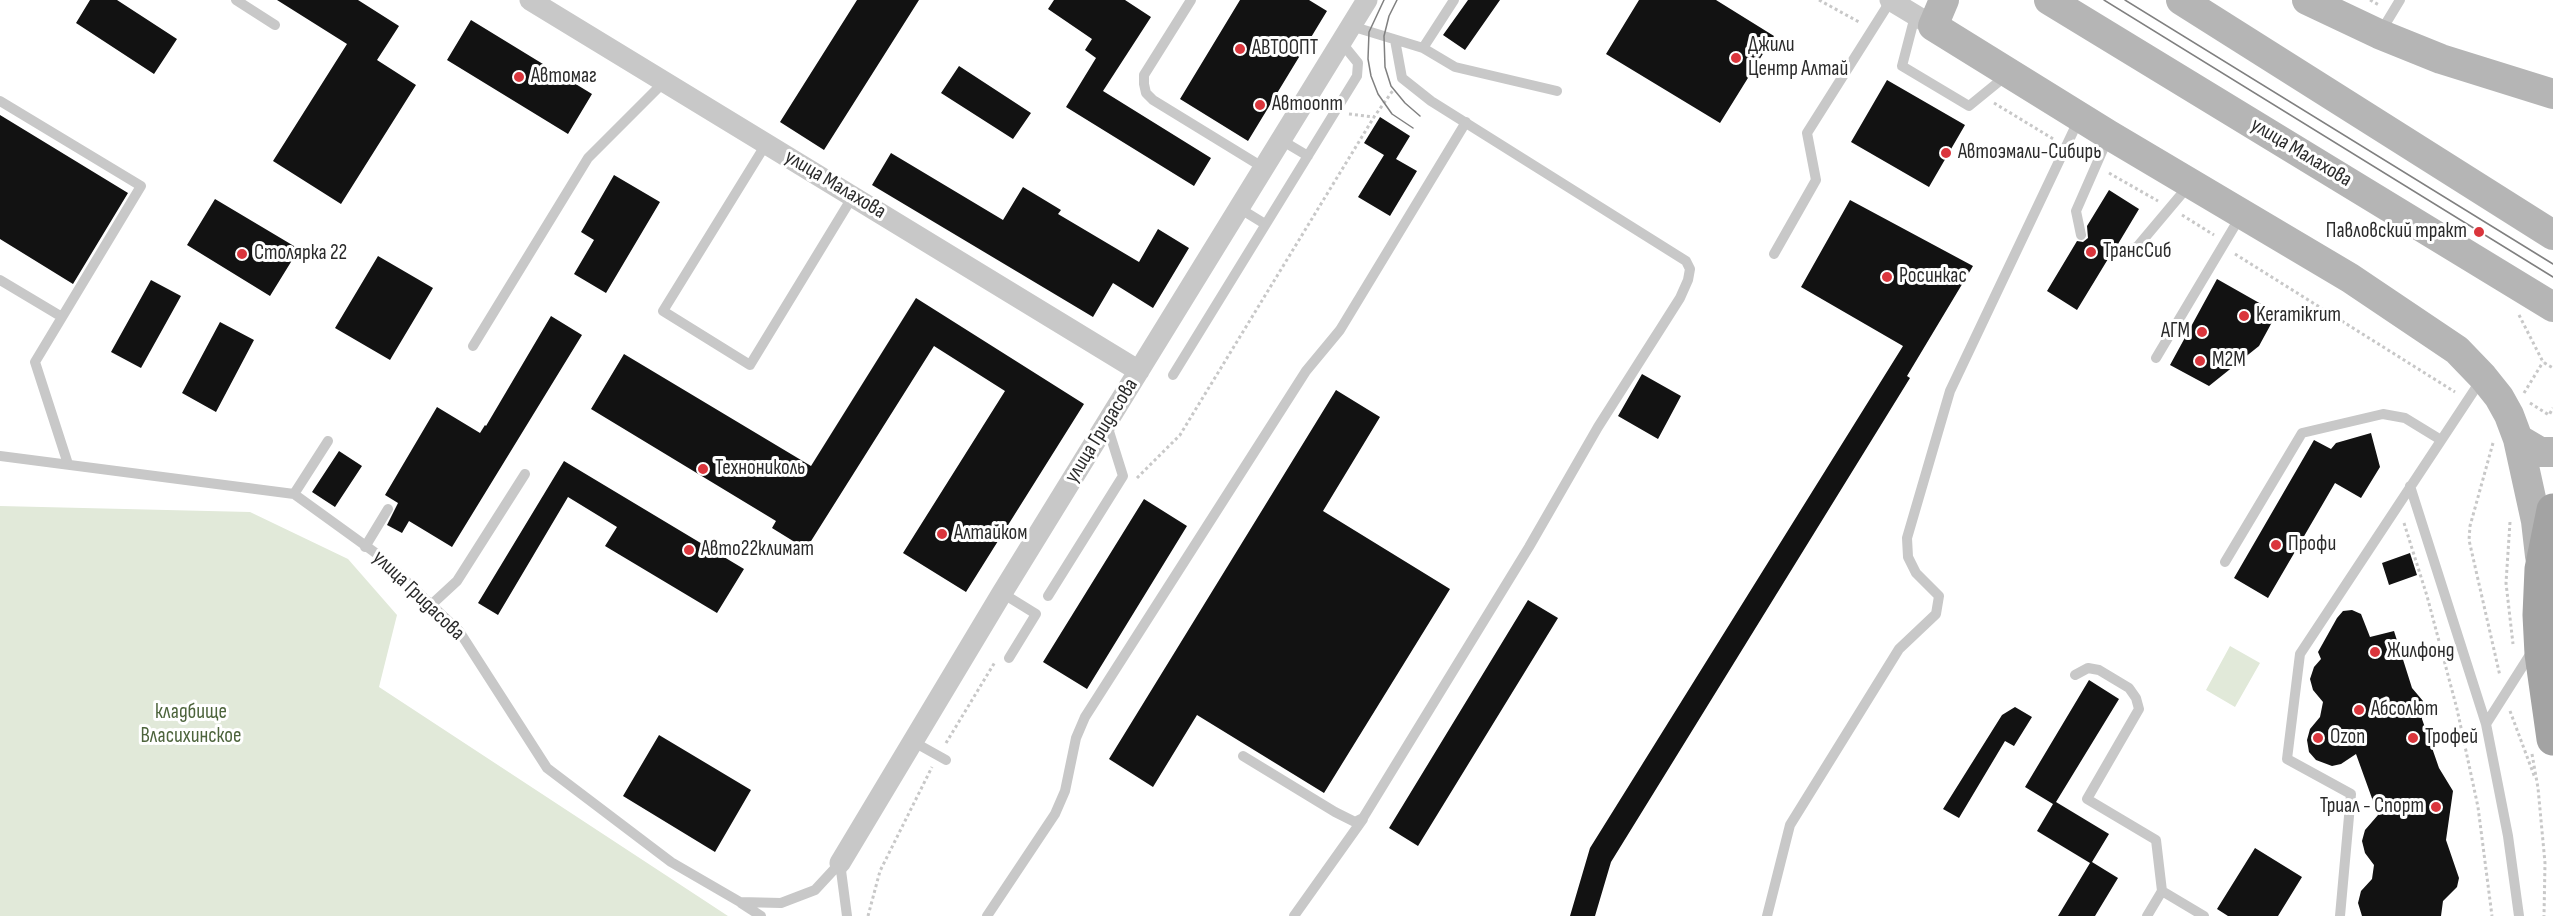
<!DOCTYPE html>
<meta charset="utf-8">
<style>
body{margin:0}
canvas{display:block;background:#fff}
</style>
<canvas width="2553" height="916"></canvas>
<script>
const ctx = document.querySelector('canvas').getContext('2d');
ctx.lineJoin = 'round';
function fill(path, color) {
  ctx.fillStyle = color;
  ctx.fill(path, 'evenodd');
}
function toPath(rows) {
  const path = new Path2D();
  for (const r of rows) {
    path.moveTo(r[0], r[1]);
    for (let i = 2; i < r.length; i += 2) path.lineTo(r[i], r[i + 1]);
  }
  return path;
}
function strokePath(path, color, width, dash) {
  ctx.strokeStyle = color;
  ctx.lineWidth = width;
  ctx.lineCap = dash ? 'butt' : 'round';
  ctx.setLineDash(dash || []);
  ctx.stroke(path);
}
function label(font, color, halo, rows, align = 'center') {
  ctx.font = font + ' "Sofia Sans Condensed",sans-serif';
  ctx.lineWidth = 6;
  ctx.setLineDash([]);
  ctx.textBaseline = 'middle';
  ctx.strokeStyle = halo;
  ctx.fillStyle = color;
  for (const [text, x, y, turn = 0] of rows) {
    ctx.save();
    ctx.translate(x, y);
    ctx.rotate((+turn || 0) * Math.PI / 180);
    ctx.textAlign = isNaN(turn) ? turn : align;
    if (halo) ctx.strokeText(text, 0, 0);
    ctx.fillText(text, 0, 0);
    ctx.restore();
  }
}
const green = toPath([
 [0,506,250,512,348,559,397,615,379,687,728,916,0,916],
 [2230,646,2260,663,2235,707,2206,690]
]);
const building = toPath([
 [90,0,117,0,177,39,154,74,76,23],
 [277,0,358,0,399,26,377,60,416,85,341,204,273,161,347,44],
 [857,0,919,0,824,150,780,122],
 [1054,0,1125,0,1151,17,1103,91,1211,158,1194,186,1066,107,1096,58,1085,50,1092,39,1048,9],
 [1240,0,1309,0,1327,11,1248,141,1180,99],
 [1468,0,1500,0,1465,50,1443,35],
 [1639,0,1716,0,1774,36,1720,123,1606,54],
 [471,20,592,94,568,134,447,60],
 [959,66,1031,113,1013,139,941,93],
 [1887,80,1965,125,1929,187,1851,142],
 [0,115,128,193,73,284,0,239],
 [1380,117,1410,136,1396,159,1417,171,1390,216,1358,197,1384,155,1364,143],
 [891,153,1003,220,1023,187,1061,210,1058,214,1139,262,1158,229,1189,248,1153,308,1113,283,1093,317,872,185],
 [614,175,660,202,606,293,574,274,594,240,581,232],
 [2109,190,2139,209,2118,244,2106,248,2105,254,2108,259,2077,310,2047,291,2077,241,2083,242,2088,238,2087,226],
 [215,199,299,249,270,296,187,245],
 [1850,200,1973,266,1907,376,1910,378,1611,862,1595,916,1570,916,1590,848,1903,346,1801,287],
 [378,256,433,288,390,360,335,328],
 [2217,279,2277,313,2259,346,2209,386,2170,365],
 [151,280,181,296,141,368,111,352],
 [916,298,1084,404,966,592,903,553,1005,391,934,346,806,549,772,528,776,521,591,409,624,354,811,466],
 [551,316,582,335,452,547,409,521,402,533,387,525,398,503,385,495,437,407,480,433,485,425,486,426],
 [220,322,254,340,216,412,182,393],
 [1642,374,1681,396,1658,439,1618,416],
 [1336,390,1380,417,1323,511,1450,589,1324,793,1197,715,1153,787,1109,759],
 [2371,433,2380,467,2361,498,2335,483,2268,598,2234,578,2314,440,2331,449,2336,443],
 [339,451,362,466,335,507,312,492],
 [564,461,744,569,717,613,605,546,617,527,568,497,498,615,478,603],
 [1144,499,1187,526,1087,689,1043,662],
 [2410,553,2417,575,2389,585,2382,563],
 [1528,600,1558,618,1418,846,1389,828],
 [2352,610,2361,614,2370,637,2394,631,2412,688,2423,701,2422,719,2439,768,2453,791,2446,840,2459,878,2457,887,2443,901,2441,916,2362,916,2358,903,2361,891,2372,879,2374,865,2365,853,2362,841,2365,830,2378,815,2356,754,2341,764,2332,766,2316,760,2309,752,2307,740,2310,729,2320,717,2323,702,2313,690,2310,679,2314,667,2321,659,2318,652,2337,618,2343,611],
 [2089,680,2119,699,2056,802,2109,834,2092,862,2118,878,2095,916,2058,916,2090,863,2037,831,2053,804,2025,787],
 [2015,707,2032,717,2014,746,2005,741,1959,818,1943,809,2002,715],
 [659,735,751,790,715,852,623,796],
 [2255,848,2302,877,2278,916,2228,916,2217,909]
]);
const path = toPath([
 [1819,0,1859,22],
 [2370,0,2379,5],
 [1994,103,2055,140],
 [1349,114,1374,117],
 [2109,173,2158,201],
 [2182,215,2214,235],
 [2235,254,2455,392],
 [2519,315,2543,362,2553,368],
 [2524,393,2543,362],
 [2530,403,2549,415,2553,408],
 [2493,443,2470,526,2469,540,2500,676],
 [1137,478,1180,435,1374,117,1394,89],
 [2510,522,2506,583,2513,644],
 [2404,523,2427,596,2457,709,2478,807,2492,916],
 [2510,711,2535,778],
 [946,743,995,662],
 [2532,754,2538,788,2545,863,2544,916],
 [868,916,880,871,932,767]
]);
const lane = toPath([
 [236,0,275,25],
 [1191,0,1144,75,1144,84,1146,93,1153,100,1264,168],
 [1915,16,1902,66,1969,106,2007,75],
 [1351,26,1423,48,1454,0],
 [2380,33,2400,0],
 [1423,48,1455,67,1557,91],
 [0,101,141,186,35,362,68,464],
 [1281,140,1308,156],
 [766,144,663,311,750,365,853,196],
 [1239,208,1265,224],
 [2081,235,2076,211,2108,138],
 [2112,253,2137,247,2190,184],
 [1774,254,1816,180,1807,133,1891,0],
 [0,280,62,317],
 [473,346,588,158,664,82],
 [2156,358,2240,217],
 [1173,375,1357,76,1358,63,1341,42],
 [0,456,294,494,377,554,459,631,547,768,671,862,740,902,781,903,815,890,840,863],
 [2410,486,2486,724,2508,836,2519,916],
 [294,494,328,441],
 [365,547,388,509],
 [2225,562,2302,433,2383,414,2405,418,2441,440],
 [1002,593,1036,614,1009,658],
 [1048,596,1123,476,1107,425],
 [431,605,457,581,525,474],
 [2075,675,2088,668,2099,670,2129,688,2136,698,2139,709,2087,799,2156,840,2162,891],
 [2486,724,2533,650],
 [912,741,946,760],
 [1243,756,1335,812,1355,822,1363,818,1529,547,1598,427,1680,298,1688,280,1690,269,1686,261,1431,101,1402,78,1395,40],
 [840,863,847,916],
 [741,903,761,916],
 [987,916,1055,814,1065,791,1076,738,1085,717,1306,371,1340,330,1466,122],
 [1294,916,1363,819],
 [1767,916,1790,825,1899,649,1936,614,1939,596,1916,573,1908,557,1907,538,1950,391,2080,117],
 [2147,916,2162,891,2204,916],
 [2340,916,2351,794,2287,759,2300,654,2481,380]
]);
const street = toPath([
 [530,0,1139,371],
 [1890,0,1933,26],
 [840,863,1002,593,1367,0]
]);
const secondary = toPath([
 [1944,0,1933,26,2109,135,2350,278,2457,350,2483,377,2499,397,2509,415,2518,439,2536,521,2540,556],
 [2049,0,2553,307],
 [2181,0,2553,235],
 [2307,0,2379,34,2441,59,2553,94],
 [2518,439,2540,452,2553,452]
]);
const primary = toPath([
 [2553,510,2541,569,2539,615,2541,654,2553,739]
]);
const tram = toPath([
 [1384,0,1369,32,1368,59,1371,76,1378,94,1392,114,1413,128],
 [1397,0,1389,16,1384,36,1385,67,1391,86,1405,103,1420,116],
 [2104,0,2553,277],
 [2125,0,2553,264]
]);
const markers = [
 [1240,49,6,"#da353c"],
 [1736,58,6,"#da353c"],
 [519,77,6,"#da353c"],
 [1260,105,6,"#da353c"],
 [1946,153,6,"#da353c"],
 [2479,232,6,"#da353c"],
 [2091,252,6,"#da353c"],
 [242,254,6,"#da353c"],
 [1887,277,6,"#da353c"],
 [2244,316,6,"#da353c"],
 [2202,332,6,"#da353c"],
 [2200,361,6,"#da353c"],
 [703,469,6,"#da353c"],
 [942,534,6,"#da353c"],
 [2276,545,6,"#da353c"],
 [689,550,6,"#da353c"],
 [2375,652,6,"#da353c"],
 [2359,710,6,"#da353c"],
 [2318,738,6,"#da353c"],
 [2413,738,6,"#da353c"],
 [2436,807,6,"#da353c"]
];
const poiNames = [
 ["Джили",1748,46],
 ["Центр Алтай",1748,70],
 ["АВТООПТ",1252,49],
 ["Автомаг",531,77],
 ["Автоопт",1272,105],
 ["Автоэмали-Сибирь",1958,153],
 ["Павловский тракт",2467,232,"right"],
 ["ТрансСиб",2103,252],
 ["Столярка 22",254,254],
 ["Росинкас",1899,277],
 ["Keramikrum",2256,316],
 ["АГМ",2190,332,"right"],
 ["М2М",2212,361],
 ["Технониколь",715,469],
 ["Алтайком",954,534],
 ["Профи",2288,545],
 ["Авто22климат",701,550],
 ["Жилфонд",2387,652],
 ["Абсолют",2371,710],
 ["Ozon",2330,738],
 ["Трофей",2425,738],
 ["Триал - Спорт",2424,807,"right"]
];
const streetNames = [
 ["улица Малахова",2301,153,31],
 ["улица Малахова",835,185,31],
 ["улица Гридасова",1102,431,-58],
 ["улица Гридасова",418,596,44]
];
const parkNames = [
 ["кладбище",191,713],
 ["Власихинское",191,737]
];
fill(green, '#e1e9d9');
fill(building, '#121212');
strokePath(path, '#c8c8c8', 3, [3, 3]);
strokePath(lane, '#c8c8c8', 10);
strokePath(street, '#c8c8c8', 21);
strokePath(secondary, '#b5b5b5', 30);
strokePath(primary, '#a3a3a3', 33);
strokePath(tram, '#808080', 1.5);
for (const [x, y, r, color] of markers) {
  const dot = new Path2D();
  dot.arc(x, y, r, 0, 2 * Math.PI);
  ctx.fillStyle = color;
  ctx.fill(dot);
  strokePath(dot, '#fff', 2);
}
label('21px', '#2b2b2b', '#fff', poiNames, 'left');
label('21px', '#2b2b2b', '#fff', streetNames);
label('21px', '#4d643c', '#fff', parkNames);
</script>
